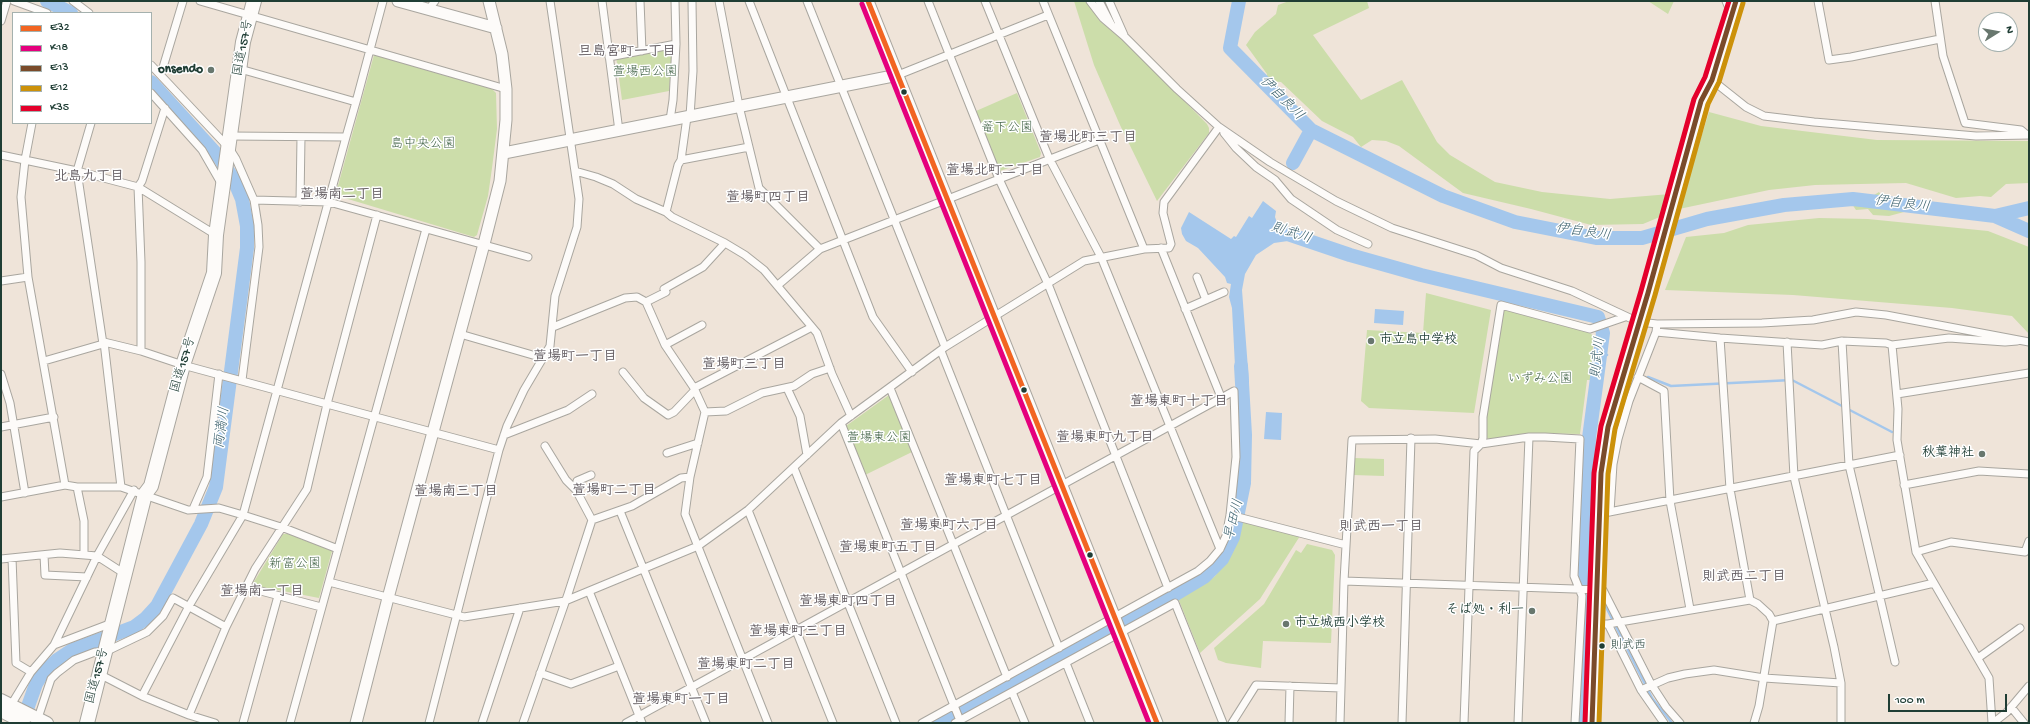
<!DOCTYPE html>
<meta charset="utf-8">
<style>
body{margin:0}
#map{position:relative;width:2030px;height:724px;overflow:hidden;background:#efe4d9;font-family:"Gochi Hand",sans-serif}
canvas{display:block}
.frame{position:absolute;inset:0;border:2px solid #1f3d34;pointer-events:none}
.legend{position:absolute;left:12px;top:12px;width:140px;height:112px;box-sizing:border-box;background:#fff;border:1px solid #a5b1ae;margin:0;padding:5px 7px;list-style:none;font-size:12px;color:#1f3d34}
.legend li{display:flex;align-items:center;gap:8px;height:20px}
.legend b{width:20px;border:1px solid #a5b1ae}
.north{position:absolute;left:1978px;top:12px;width:40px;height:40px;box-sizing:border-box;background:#fff;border:1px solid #a5b1ae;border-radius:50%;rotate:79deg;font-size:11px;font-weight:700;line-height:16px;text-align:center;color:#1f3d34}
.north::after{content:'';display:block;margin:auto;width:14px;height:18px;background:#68776e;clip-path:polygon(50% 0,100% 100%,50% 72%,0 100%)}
.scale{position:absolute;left:1888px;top:694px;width:119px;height:18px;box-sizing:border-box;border:2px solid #1f3d34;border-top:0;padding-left:5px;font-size:12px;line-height:14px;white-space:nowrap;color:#1f3d34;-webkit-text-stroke:3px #fff;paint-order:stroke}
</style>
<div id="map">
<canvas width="2030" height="724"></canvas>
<div class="frame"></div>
<ul class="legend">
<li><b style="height:5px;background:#f26522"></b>E32</li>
<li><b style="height:5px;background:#e5007d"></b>K18</li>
<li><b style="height:5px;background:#7a4b2a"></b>E13</li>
<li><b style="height:5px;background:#cc910a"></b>E12</li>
<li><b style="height:5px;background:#e4002b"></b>K35</li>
</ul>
<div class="north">N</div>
<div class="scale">100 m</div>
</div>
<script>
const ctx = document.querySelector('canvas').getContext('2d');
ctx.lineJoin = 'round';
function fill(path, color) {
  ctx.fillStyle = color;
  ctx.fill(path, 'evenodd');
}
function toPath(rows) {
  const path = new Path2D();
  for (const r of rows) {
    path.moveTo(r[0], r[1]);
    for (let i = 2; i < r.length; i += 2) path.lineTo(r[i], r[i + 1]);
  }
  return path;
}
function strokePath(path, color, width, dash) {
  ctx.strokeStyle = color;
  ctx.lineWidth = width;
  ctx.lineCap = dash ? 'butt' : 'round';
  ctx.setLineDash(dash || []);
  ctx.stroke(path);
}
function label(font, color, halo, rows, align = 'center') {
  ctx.font = font + ' "Gochi Hand","Klee One",sans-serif';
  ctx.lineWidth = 3;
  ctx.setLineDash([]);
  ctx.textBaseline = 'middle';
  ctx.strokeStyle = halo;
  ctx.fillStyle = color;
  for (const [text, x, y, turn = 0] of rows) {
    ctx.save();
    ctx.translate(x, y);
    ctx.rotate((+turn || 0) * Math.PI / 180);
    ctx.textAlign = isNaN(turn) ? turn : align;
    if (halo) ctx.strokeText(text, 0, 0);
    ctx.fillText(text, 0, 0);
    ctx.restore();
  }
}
const green = toPath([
 [1074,1,1086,1,1100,21,1132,48,1207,124,1209,128,1209,133,1157,201,1120,125,1094,65],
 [1289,1,1367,1,1369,8,1313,35,1361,100,1402,80,1437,142,1450,155,1495,182,1542,192,1610,199,1670,194,1662,216,1643,224,1591,225,1531,209,1463,193,1399,146,1386,141,1372,140,1361,147,1353,137,1322,121,1281,82,1266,81,1267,74,1246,45,1255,32,1276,14,1278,5],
 [1648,1,1674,1,1668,14],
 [673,46,669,91,622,100,616,56],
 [374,55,492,89,496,93,497,129,492,168,488,196,477,235,474,237,338,196,336,193],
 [1017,93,1041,153,1040,157,1000,171,976,111],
 [1709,112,1761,126,1877,140,2029,141,2029,183,2006,184,1991,197,1980,196,1956,198,1906,183,1815,185,1769,190,1679,209],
 [1879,192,1884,199,1904,203,1904,212,1889,216,1873,215,1868,209,1856,210,1852,204,1857,194,1869,198],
 [1819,218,1868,219,1988,231,2029,247,2029,334,2012,316,1952,308,1793,295,1665,290,1686,237,1724,233,1748,225],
 [1426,293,1491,310,1474,413,1369,408,1361,401,1367,330,1423,333],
 [1506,309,1586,331,1594,336,1590,380,1587,380,1580,434,1529,433,1489,439,1486,437,1486,417,1503,311],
 [889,395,912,452,865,475,846,426],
 [1354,458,1384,459,1384,476,1353,475],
 [1243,521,1300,536,1260,599,1200,653,1178,598,1205,584,1215,576,1234,550],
 [283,534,288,534,332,551,319,598,252,585],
 [1307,544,1332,550,1335,555,1331,643,1263,641,1261,668,1226,663,1218,660,1214,648,1264,604,1296,550,1301,553]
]);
const water = toPath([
 [1263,201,1276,211,1275,217,1278,225,1297,233,1295,241,1288,241,1274,243,1256,255,1245,274,1242,290,1249,382,1236,386,1232,308,1229,297,1231,284,1227,283,1225,277,1198,248,1186,241,1182,234,1181,228,1189,212,1231,239,1234,236,1236,237,1249,216,1252,218],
 [1375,309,1404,311,1403,325,1374,323],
 [1266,412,1282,413,1281,440,1264,439]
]);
const stream = toPath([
 [1600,352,1607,355],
 [1648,377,1671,386,1792,380,1892,432],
 [1603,601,1652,698,1672,723]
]);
const river = toPath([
 [47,1,71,13],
 [1239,1,1230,48,1311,130,1443,196,1515,222,1596,238,1642,238,1707,219,1784,205,1853,199,1995,216,2029,231],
 [1293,163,1311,130],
 [1995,216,2029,208],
 [1279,231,1350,255,1421,275,1598,317,1603,333,1589,438,1585,562,1586,610,1582,723],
 [22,723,36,684,42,674,57,660,72,650,134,627,146,618,157,606,201,524,216,487,247,248,247,226,242,199,234,180,219,157,151,82],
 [936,723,1169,598,1204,577,1222,559,1233,537,1244,483,1245,435,1241,366]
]);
const street = toPath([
 [14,1,47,13],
 [73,1,89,13],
 [200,1,506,89],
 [602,1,619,131],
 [640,1,642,51],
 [719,1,739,106,759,188,820,249],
 [749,1,873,317,912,372],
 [807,1,945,347],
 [928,1,999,179,1048,284,1168,588],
 [985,1,1049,158,1101,257,1220,549],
 [1043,1,1144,249],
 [1090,1,1103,18,1124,36,1177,89,1219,127,1270,162,1336,201,1392,228,1476,255,1501,268,1572,291,1632,319],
 [1099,1,1111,24],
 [1109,1,1124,35],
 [1726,1,1732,15],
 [1818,1,1829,60,1851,57,1940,39],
 [1935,1,1943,56,1965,123,2021,130,2027,135],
 [429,9,435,1],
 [1,21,7,1],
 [609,57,676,44],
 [151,65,229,148,236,159,254,200,329,202,528,257],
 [240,69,356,102,383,1],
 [161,74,183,1],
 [898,75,1048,15],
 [1712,80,1746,107,1764,116,1814,122,1976,136,2029,135],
 [151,93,202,150,221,183],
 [690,116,693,71,692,1],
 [687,117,681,160,749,147],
 [670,120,673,100,676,44,675,1],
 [32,123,25,160,21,197,28,277,65,485],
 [1224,133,1236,148,1256,167,1275,180,1291,199,1337,230,1368,244],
 [230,136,346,137,356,102],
 [1,155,77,171,91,123],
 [575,171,596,177,613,184,636,199,666,212,672,217,725,243,745,255,764,270,817,333,832,374,851,416],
 [300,202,301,137],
 [666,212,678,165,681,160],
 [1161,248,1221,397],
 [1197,277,1206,300],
 [1,281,28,277],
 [778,285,820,249,1099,140],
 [646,302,666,292,664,289,703,267,725,243],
 [1185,309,1224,292],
 [1648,323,1657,324,1762,323,1813,320,1856,312,1886,315,2029,342],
 [1657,324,1656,332,1720,338,1822,345,1842,341,1886,343,1892,345,1898,409,1897,440,1916,552,1989,678,1992,723],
 [553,327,625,298,637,297,646,302,665,345,694,388,705,412,690,477,685,514,768,723],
 [460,334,543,358],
 [1720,338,1730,489,1750,600,1758,604,1769,614,1773,621,1759,706,1754,723],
 [1842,341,1849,465,1895,662],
 [104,342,141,351,183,365,327,404,499,450],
 [104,342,121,487],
 [1787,342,1794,477,1834,647,1841,683,1841,723],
 [103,344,77,171,138,187,142,181,165,108],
 [665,345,702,325],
 [1892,345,1949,338,2005,342,2017,341],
 [141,351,141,262,138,187,216,235],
 [941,351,1059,648],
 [44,361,103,344],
 [623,372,644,398,668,415,674,412,695,390],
 [1,374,10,403,25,493],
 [1638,377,1664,391,1670,501,1690,609],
 [242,380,259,247,258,225,254,200],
 [694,388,812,327],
 [787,388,800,416,807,455],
 [890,388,1007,677],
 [1897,394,2029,373],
 [705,412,726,411,762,393,794,386,812,374,830,368],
 [841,423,961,723],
 [1,427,54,417],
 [504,435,568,410,592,394],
 [545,446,566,480,576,490,592,520],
 [667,453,698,443],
 [794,468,896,723],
 [1904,485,1979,471,2029,474],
 [77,487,84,521,84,555],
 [576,490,577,481,591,475],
 [1,497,65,485,77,487,121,487,188,510,219,508,243,515,284,528,338,549],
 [193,509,207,477,219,374],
 [748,510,833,723],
 [620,511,706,723],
 [1610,512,1613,464,1618,439,1629,401,1656,332],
 [1599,514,1900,455],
 [1230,515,1346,545],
 [1916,552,1951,542,2025,552,2029,541],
 [44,555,45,575,87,577],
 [12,558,16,663,31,672],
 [1,559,60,553,97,556,125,574],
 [1344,581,1603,590,1651,684,1666,707,1680,723],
 [329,582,464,617,565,601,698,546,748,510,841,423,945,347,1084,261,1144,249,1169,248,1171,244,1163,213,1164,202,1219,127],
 [246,587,321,607],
 [589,591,642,723],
 [1773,621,1934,583],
 [1595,624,1608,624,1641,690,1664,723],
 [1608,624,1750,600],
 [54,645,97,556,134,490],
 [1978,658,2020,628],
 [1066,663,1090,723],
 [540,673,571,684,619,666],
 [99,674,142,696,189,715,215,723],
 [1641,690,1668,678,1685,674,1714,670,1764,678,1841,683],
 [1012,692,1025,723],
 [142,696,189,606,243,515,346,137],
 [11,705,31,672,54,645,112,623],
 [2011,707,2024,723],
 [189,715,226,627,255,569,307,489,327,404,377,215],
 [37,721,51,679,57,673,74,660,95,652,105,652,147,632,163,616,173,598,226,627],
 [243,723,278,596],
 [290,723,426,229],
 [429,723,499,450,507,426,524,390,550,346,555,296,577,227,579,199,550,1],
 [482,723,520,608],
 [523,723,568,594,592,520,632,506,681,478,690,477],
 [626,723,1234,391,1236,457,1230,515,1226,536,1220,549,1210,561,1198,571,922,723],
 [955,723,1175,603,1223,723],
 [1232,723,1256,685,1341,688],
 [1289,723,1290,686],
 [1340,723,1344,581,1352,440,1435,439,1481,444,1529,437,1545,437,1580,439,1574,576,1582,596,1575,723],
 [1402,723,1411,438],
 [1464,723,1474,451,1481,444,1483,438,1483,417,1501,305,1590,329,1625,317],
 [1518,723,1529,437],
 [1993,723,2007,712,2029,686]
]);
const secondary = toPath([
 [398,1,496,28],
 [868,1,1157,723],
 [504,153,898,75],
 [356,723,388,598,484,244,500,181,506,120,506,89,502,54,489,1],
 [1592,723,1601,473,1608,427,1648,293,1701,101,1712,80,1736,1]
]);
const primary = toPath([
 [1,700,47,723],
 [1,711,24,723]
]);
const highway = toPath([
 [87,723,145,494,151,486,183,365,214,273,216,235,243,42,254,1]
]);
const bus1 = toPath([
 [868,1,1157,723]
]);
const bus2 = toPath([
 [862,4,1149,723]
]);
const bus3 = toPath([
 [1592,723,1601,473,1608,427,1648,293,1701,101,1712,80,1736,1]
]);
const bus4 = toPath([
 [1599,723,1608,474,1615,429,1655,295,1708,104,1719,82,1743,3]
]);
const bus5 = toPath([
 [1585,723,1594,473,1601,426,1641,291,1694,99,1705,77,1729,1]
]);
const markers = [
 [211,70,4,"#68776e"],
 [904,92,3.5,"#1f3d34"],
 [1371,341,4,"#68776e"],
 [1024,390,3.5,"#1f3d34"],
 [1982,454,4,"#68776e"],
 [1090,555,3.5,"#1f3d34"],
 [1532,611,4,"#68776e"],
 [1286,624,4,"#68776e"],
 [1602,646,3.5,"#1f3d34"]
];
const busNames = [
 ["則武西",1610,646]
];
const streetNames = [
 ["国道157号",244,48,-79],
 ["国道157号",184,365,-73],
 ["国道157号",98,676,-75]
];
const poiNames = [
 ["onsendo",203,70],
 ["市立島中学校",1379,341,"left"],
 ["秋葉神社",1974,454],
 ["そば処・利一",1524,611],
 ["市立城西小学校",1294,624,"left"]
];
const parkNames = [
 ["萱場西公園",645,73],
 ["篭下公園",1007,129],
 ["島中央公園",423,145],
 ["いずみ公園",1540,380],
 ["萱場東公園",879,439],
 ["新富公園",295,565]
];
const neighbourhoodNames = [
 ["旦島宮町一丁目",627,53],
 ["萱場北町三丁目",1088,139],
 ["萱場北町二丁目",995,172],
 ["北島九丁目",89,178],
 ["萱場南二丁目",342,196],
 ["萱場町四丁目",768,199],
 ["萱場町一丁目",575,358],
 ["萱場町三丁目",744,366],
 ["萱場東町十丁目",1179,403],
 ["萱場東町九丁目",1105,439],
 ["萱場東町七丁目",993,482],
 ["萱場町二丁目",614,492],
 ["萱場南三丁目",456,493],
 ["萱場東町六丁目",949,527],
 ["則武西一丁目",1381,528],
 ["萱場東町五丁目",888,549],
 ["則武西二丁目",1744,578],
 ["萱場南一丁目",262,593],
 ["萱場東町四丁目",848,603],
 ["萱場東町三丁目",798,633],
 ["萱場東町二丁目",746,666],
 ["萱場東町一丁目",681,701]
];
const waterNames = [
 ["伊自良川",1281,99,45],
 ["伊自良川",1902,205,7],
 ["伊自良川",1583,233,8],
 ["則武川",1291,234,18],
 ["則武川",1599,358,-83],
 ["両満川",223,428,-82],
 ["早田川",1235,520,-76]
];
fill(green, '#cda');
fill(water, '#a4c7ec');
strokePath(stream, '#a4c7ec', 2.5);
strokePath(river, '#a4c7ec', 14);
strokePath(street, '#a9a69f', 9);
strokePath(secondary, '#a9a69f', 13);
strokePath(primary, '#a9a69f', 14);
strokePath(highway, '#a9a69f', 16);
strokePath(street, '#fdfbf9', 7);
strokePath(secondary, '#fdfbf9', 11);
strokePath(primary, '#fdfbf9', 12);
strokePath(highway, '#fdfbf9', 14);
strokePath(bus1, '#f26522', 5);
strokePath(bus2, '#e5007d', 5);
strokePath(bus3, '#7a4b2a', 5);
strokePath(bus4, '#cc910a', 5);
strokePath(bus5, '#e4002b', 5);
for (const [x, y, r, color] of markers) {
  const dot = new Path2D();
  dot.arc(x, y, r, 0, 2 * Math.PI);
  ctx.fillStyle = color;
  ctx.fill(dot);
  strokePath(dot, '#fff', 1.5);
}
label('12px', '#1f3d34', '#fff', busNames, 'left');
label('13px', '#1f3d34', '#fff', streetNames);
label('bold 13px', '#1f3d34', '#fff', poiNames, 'right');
label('13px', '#436448', '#fff', parkNames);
label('bold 14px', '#635c61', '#fff', neighbourhoodNames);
label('italic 14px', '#3d626e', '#fff', waterNames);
</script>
